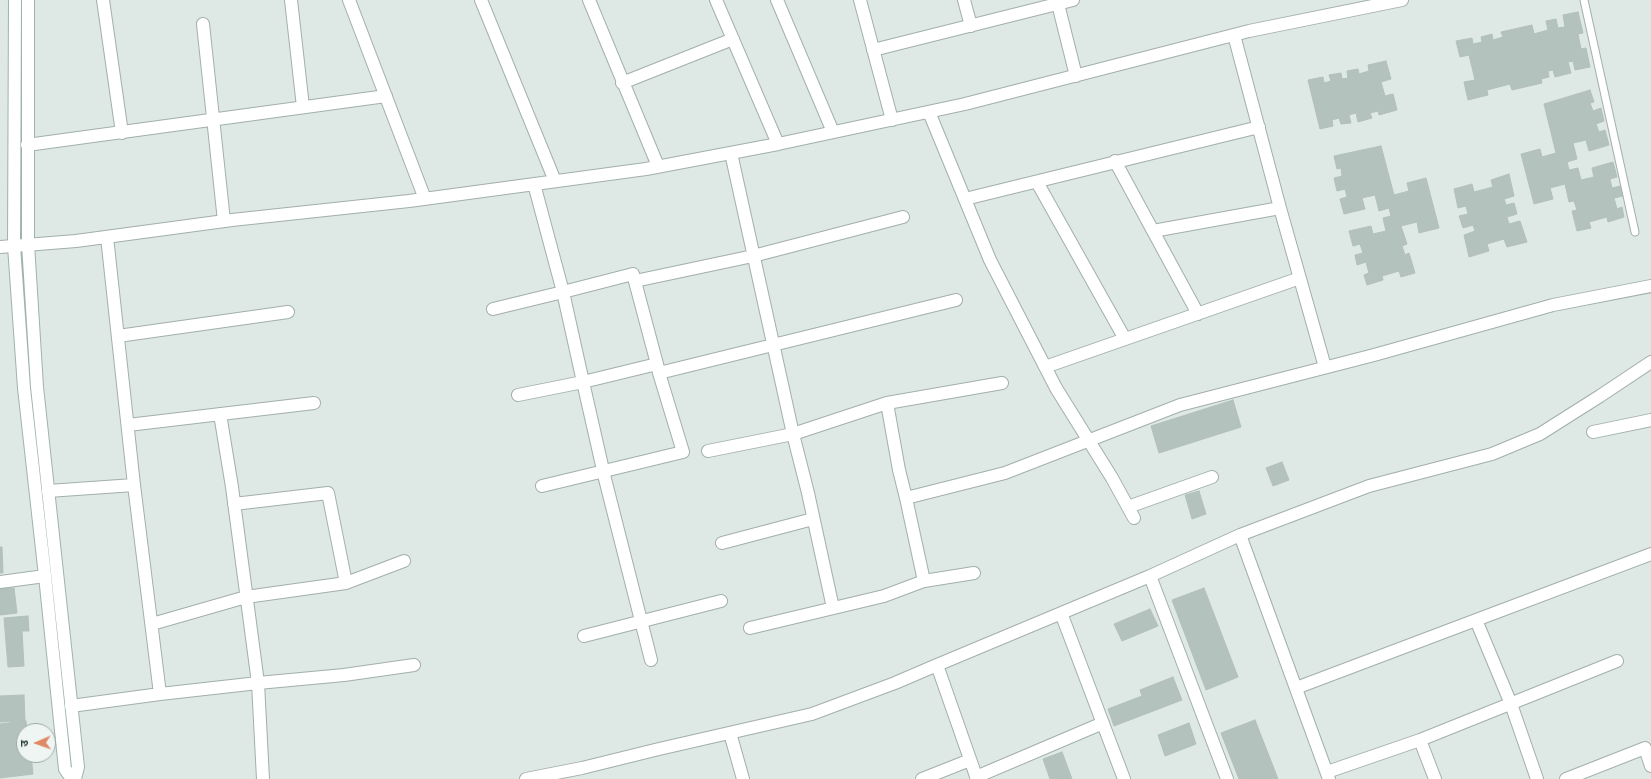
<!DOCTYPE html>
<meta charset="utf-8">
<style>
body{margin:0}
#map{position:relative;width:1651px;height:779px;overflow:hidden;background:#dee8e4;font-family:Roboto,"Noto Sans Devanagari",sans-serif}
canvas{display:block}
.north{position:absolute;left:16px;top:723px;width:40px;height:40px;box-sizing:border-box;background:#eef5f2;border:1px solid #9ca8a5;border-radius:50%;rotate:268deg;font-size:11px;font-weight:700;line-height:16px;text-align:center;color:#223531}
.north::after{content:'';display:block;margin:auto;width:14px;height:18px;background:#df8965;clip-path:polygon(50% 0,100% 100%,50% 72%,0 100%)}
</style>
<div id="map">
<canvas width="1651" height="779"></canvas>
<div class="north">उ</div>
</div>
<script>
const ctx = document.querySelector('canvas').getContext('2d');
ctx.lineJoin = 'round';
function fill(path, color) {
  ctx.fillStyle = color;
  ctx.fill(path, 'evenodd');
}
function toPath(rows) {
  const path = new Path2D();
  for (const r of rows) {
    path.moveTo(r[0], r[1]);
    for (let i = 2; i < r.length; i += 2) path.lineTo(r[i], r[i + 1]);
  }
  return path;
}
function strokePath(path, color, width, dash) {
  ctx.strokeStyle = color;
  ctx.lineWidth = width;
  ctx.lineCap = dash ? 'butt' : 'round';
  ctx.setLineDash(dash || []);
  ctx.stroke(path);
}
const building = toPath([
 [1578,12,1583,33,1578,34,1581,49,1586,48,1590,67,1575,70,1573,61,1568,62,1571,73,1555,77,1553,70,1548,71,1549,77,1541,79,1542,83,1512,90,1510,84,1487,90,1488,95,1468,100,1464,82,1475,80,1469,55,1460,57,1456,41,1472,38,1473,44,1482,42,1481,37,1492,34,1493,40,1503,37,1501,32,1532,25,1534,34,1548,30,1546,21,1556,19,1558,28,1565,27,1563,15,1578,12],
 [1386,61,1391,79,1381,82,1385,96,1393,94,1397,110,1379,115,1378,111,1370,113,1372,118,1358,122,1356,113,1349,115,1351,123,1341,124,1339,118,1332,120,1333,126,1320,129,1308,80,1323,77,1324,83,1331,81,1329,75,1341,73,1342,79,1348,78,1347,71,1358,69,1359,74,1369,71,1368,65,1386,61],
 [1590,90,1594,102,1590,103,1593,111,1601,108,1604,121,1596,124,1599,132,1605,130,1609,145,1589,151,1586,140,1573,143,1577,159,1567,162,1569,170,1578,168,1581,180,1594,177,1592,168,1613,162,1617,177,1610,179,1612,188,1620,186,1623,196,1614,198,1617,209,1622,207,1624,217,1608,222,1607,217,1589,222,1591,228,1577,231,1572,211,1577,210,1574,201,1569,202,1565,184,1550,188,1553,199,1534,204,1521,154,1540,149,1542,157,1556,153,1544,104,1590,90],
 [1381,146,1394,195,1409,191,1407,183,1426,178,1439,228,1419,233,1417,222,1401,226,1407,244,1402,246,1405,255,1409,253,1415,273,1401,277,1399,271,1382,276,1383,280,1367,285,1364,275,1369,273,1366,262,1357,265,1355,255,1363,253,1360,244,1353,246,1349,231,1371,226,1373,234,1386,231,1383,218,1391,216,1389,208,1379,211,1375,195,1362,198,1365,209,1344,214,1340,199,1347,197,1345,189,1337,191,1334,178,1342,176,1341,168,1337,169,1334,156,1381,146],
 [1509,174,1514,196,1504,199,1506,205,1514,203,1517,214,1507,217,1509,224,1520,221,1527,242,1507,247,1504,239,1487,244,1489,251,1469,257,1464,235,1475,231,1473,225,1463,228,1459,216,1468,214,1466,206,1458,208,1454,189,1472,184,1474,192,1493,187,1491,180,1509,174],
 [1233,400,1241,427,1159,453,1151,426,1233,400],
 [1282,462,1289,480,1273,486,1266,468,1282,462],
 [1199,491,1206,514,1192,519,1185,495,1199,491],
 [0,547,2,547,3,573,0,573,0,547],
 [14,588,17,613,0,615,0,589,14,588],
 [1204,588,1238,677,1206,690,1172,600,1204,588],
 [1150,609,1158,626,1122,641,1114,624,1150,609],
 [28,616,29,631,22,631,24,666,8,667,4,618,28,616],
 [1173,677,1182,700,1114,726,1108,709,1142,696,1140,690,1173,677],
 [24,695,25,721,0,722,0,696,24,695],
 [1255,720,1278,779,1239,779,1221,733,1255,720],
 [26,721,27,731,24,731,24,755,31,755,33,774,0,778,0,724,26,721],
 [1189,723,1196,744,1165,756,1158,735,1189,723],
 [1062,752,1072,779,1050,779,1043,759,1062,752]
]);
const service = toPath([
 [1584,0,1635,232]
]);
const minor = toPath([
 [103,0,122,133],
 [291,0,303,107],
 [349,0,425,199],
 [481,0,555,181],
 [589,0,658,166],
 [716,0,778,144],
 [777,0,833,132],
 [860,0,892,120],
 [964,0,971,26],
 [1057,0,1076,76],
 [203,24,224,221],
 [1234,35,1280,208,1325,367],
 [873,50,1073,0],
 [622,83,733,39],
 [929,112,990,260,1056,388,1112,478,1134,518],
 [27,145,386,96],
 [731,153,793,434,887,403,1002,383],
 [1115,161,1198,314],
 [1037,182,1125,339],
 [965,199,1259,127],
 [1153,231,1280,208],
 [0,247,76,241,232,220,409,201,646,169,778,144,965,104,1249,31,1402,0],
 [635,281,753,256,903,217],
 [493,309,563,292,534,184],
 [118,336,288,312],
 [657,364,659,373,956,300],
 [1045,367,1300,278],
 [518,395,583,382,657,364,633,274,563,292,583,382,603,470,604,475,651,660],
 [887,403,899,470,906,498,1005,473,1180,405,1374,355,1553,305,1651,286],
 [128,425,314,403],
 [1593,432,1651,420],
 [708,451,793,434,808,493,833,608],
 [134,485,160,694,258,683,232,487,220,414],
 [542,486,683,452,659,373],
 [48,491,134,485,107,237],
 [906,498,924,581,974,573],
 [234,504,328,493,346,583,404,561],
 [1128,507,1212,477],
 [1240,535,1329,779],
 [722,543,813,519],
 [1150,576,1240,535,1369,486,1492,454,1540,434,1600,396,1651,362],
 [0,582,45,576],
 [1061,613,1124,779],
 [152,624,246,597,346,583],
 [750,628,884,596,924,581],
 [584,636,721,601],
 [1296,688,1476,620],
 [71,706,160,694],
 [730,733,743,779],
 [1420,740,1617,661],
 [1327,772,1420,740,1435,779],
 [976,777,1103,723],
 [263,779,258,683,344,675,414,665],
 [526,779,582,768,659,749,812,714,895,683,937,665],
 [922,779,970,760],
 [977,779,937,665,1150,576,1227,779],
 [1537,779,1511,704,1476,620,1651,554],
 [1566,779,1645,748,1651,766]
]);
const secondary = toPath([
 [15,0,14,246,24,388,45,576,65,769,72,779],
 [28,0,28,244,37,387,78,767,75,779]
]);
fill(building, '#b4c2bd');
strokePath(building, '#b2c0bb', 1);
strokePath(service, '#a2afab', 9);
strokePath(minor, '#a2afab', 14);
strokePath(secondary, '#9fb2ac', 14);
strokePath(service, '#fff', 7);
strokePath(minor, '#fff', 12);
strokePath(secondary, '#fff', 12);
</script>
